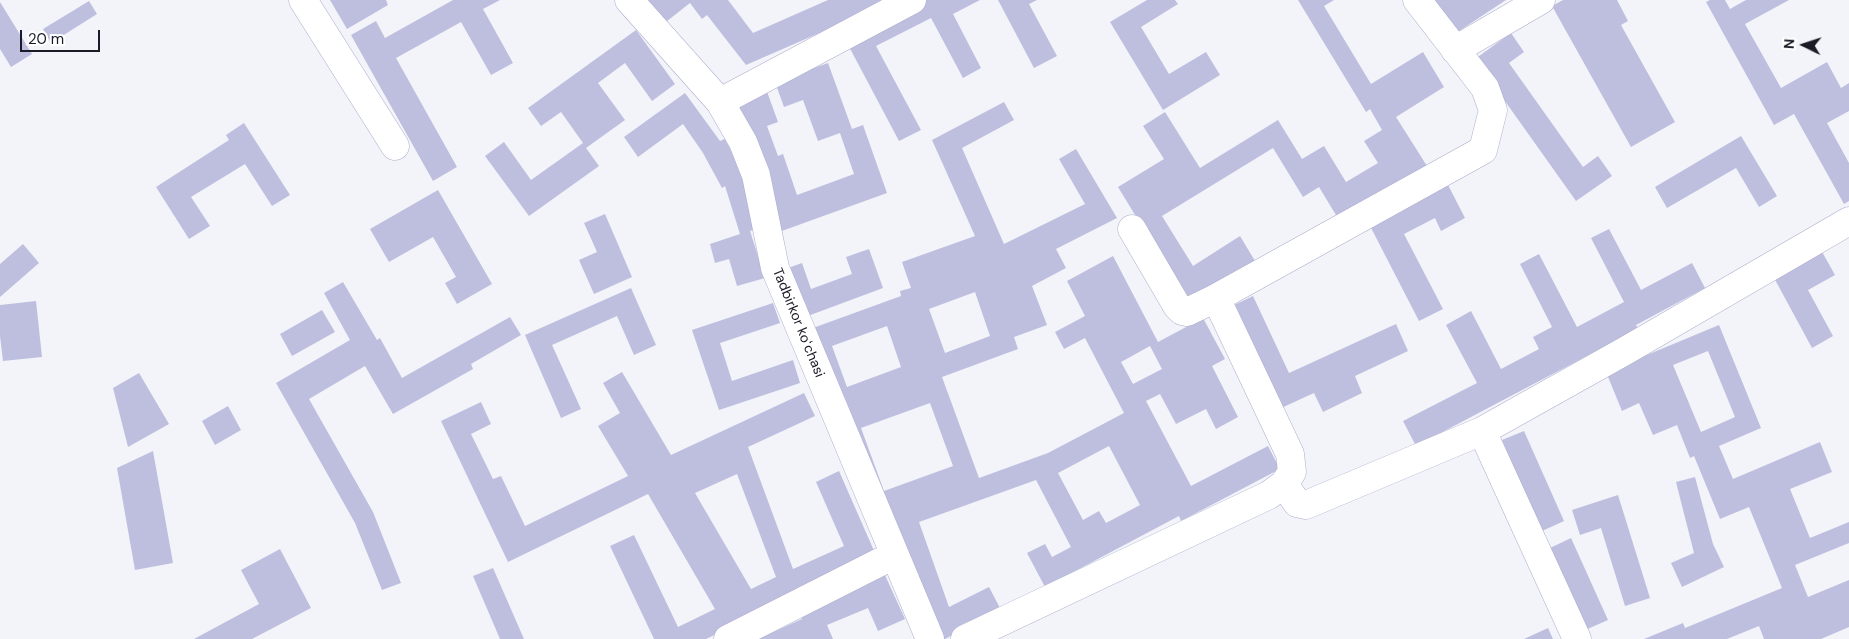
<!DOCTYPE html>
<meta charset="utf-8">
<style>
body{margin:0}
#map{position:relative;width:1849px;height:639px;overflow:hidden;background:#f3f3fa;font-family:"DM Sans",sans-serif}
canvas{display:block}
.north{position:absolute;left:1779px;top:20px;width:50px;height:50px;-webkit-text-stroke:4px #fff;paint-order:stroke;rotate:274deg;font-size:14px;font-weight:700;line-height:20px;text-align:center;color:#1b1b27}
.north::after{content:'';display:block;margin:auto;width:18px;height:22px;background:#1b1b27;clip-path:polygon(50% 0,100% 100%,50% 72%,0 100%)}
.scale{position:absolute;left:20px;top:30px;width:80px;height:22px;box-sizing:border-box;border:2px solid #1b1b27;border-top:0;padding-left:6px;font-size:15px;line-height:18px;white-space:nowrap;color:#1b1b27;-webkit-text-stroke:4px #fff;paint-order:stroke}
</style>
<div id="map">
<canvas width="1849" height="639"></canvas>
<div class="north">N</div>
<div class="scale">20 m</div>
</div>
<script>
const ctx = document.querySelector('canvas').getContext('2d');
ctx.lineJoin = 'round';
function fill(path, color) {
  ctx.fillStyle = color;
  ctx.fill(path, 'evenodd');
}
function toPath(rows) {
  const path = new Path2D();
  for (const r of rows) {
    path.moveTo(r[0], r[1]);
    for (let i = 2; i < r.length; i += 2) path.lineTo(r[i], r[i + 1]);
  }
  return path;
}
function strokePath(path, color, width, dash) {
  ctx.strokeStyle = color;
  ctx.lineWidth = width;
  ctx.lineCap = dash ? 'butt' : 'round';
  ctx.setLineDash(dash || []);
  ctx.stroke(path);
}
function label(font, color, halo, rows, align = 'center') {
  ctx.font = font + ' "DM Sans",sans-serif';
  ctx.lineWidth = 4.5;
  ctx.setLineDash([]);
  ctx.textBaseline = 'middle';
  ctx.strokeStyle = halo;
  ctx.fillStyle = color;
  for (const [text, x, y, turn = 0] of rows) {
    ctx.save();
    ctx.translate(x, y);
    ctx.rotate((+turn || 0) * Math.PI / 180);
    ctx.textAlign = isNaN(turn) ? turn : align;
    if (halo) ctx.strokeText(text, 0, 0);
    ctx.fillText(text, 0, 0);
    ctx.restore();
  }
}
const building = toPath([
 [330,0,386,0,388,5,347,29],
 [453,0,500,0,483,9,513,63,491,75,461,22,396,58,457,167,433,181,351,35,376,21,385,38],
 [634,0,728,0,753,33,828,0,895,0,746,65,707,15,702,19,690,3,657,29],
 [922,0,980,0,953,14,981,68,963,78,931,18,876,46,921,130,899,141,846,41],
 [998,0,1037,0,1029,4,1057,56,1034,68],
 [1147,0,1175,0,1178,4,1141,27,1169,74,1206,52,1220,75,1163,110,1110,22],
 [1298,0,1334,0,1324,6,1371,84,1423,52,1444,87,1396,117,1427,166,1339,220,1319,187,1303,197,1273,148,1162,216,1193,266,1240,236,1255,261,1188,302,1118,187,1164,159,1143,126,1165,112,1200,168,1278,120,1302,159,1324,146,1346,182,1378,163,1364,141,1382,130,1370,109,1366,112],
 [1426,0,1506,0,1450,37],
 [1563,0,1617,0,1628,21,1621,25,1675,122,1631,147,1552,6],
 [1710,0,1725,0,1730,9,1746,0,1789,0,1745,24,1781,88,1827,62,1841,88,1849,83,1849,111,1827,123,1849,163,1849,201,1844,204,1794,114,1774,125,1706,2],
 [89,1,97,14,51,43,43,29],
 [0,2,32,54,11,67,0,49],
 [636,30,675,84,652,101,625,63,598,83,625,120,586,148,599,166,529,216,485,156,504,142,531,180,583,143,561,112,541,126,528,108],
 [1511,33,1524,52,1509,63,1583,167,1598,156,1612,176,1576,201,1475,59],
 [828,63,852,129,863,125,887,193,779,232,730,98,765,86,778,122,767,126,778,156,783,154,797,195,854,174,840,133,818,141,803,100,784,107,775,82],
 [685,93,720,141,725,139,744,175,759,228,750,231,765,278,737,286,729,259,715,263,710,244,740,234,725,186,722,188,703,153,683,124,638,157,624,137],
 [1004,102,1014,120,962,148,1004,244,1085,204,1059,159,1076,149,1117,218,1056,249,1066,268,1032,286,1047,325,1014,337,1018,349,942,377,979,478,1048,453,1124,413,1085,338,1064,349,1055,332,1085,316,1067,281,1113,256,1158,342,1203,318,1225,359,1212,366,1238,417,1216,429,1206,409,1176,424,1160,394,1146,401,1191,486,1268,446,1280,469,1181,521,1179,516,1045,587,1027,553,1045,544,1052,557,1071,547,1036,480,919,522,949,607,989,587,1001,610,945,639,934,639,802,332,901,296,900,291,911,288,902,262,975,236,932,140],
 [975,292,990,336,945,353,929,309],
 [887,326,901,367,847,387,832,346],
 [1150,346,1162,369,1133,384,1121,362],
 [930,403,953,466,884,491,861,428],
 [1109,446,1140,505,1106,523,1099,511,1083,520,1058,473],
 [244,123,290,195,272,206,245,164,191,197,210,226,189,239,156,187,229,140,226,135],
 [1741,136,1777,196,1759,207,1736,168,1667,208,1655,187],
 [1446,181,1465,218,1441,231,1435,218,1404,234,1443,309,1419,321,1368,222],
 [438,190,492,284,457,304,445,283,456,277,433,237,389,262,370,229],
 [605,214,632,277,594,294,579,260,597,252,584,223],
 [1609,229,1641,290,1692,263,1705,288,1636,325,1638,329,1416,446,1403,421,1477,383,1446,325,1471,311,1501,369,1539,349,1533,337,1552,327,1520,264,1539,254,1577,327,1624,302,1591,238],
 [23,244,39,263,0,297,0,264],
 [869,249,883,288,797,320,780,271,802,263,811,289,852,274,846,257],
 [1821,250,1835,275,1808,290,1833,336,1812,348,1773,276],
 [343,282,377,340,380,338,402,378,510,317,521,335,471,364,473,369,393,414,365,366,309,399,373,512,401,583,382,590,355,523,276,383,350,340,324,293],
 [631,288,656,345,634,355,617,316,552,345,581,409,561,418,525,335],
 [1253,296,1289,373,1396,324,1408,351,1355,376,1362,393,1323,412,1314,393,1279,409,1232,306],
 [36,301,42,357,3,361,0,336,0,305],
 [773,303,780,323,720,343,732,381,793,360,800,383,719,410,692,330],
 [322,310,335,332,292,356,280,334],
 [1719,325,1761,428,1719,446,1733,479,1820,442,1832,472,1790,489,1810,538,1849,522,1849,543,1795,565,1808,597,1849,580,1849,627,1821,639,1764,639,1759,626,1727,639,1644,639,1683,623,1685,628,1782,588,1749,507,1720,519,1694,456,1690,458,1677,425,1653,435,1639,403,1622,411,1606,372],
 [1708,351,1735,417,1701,432,1673,365],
 [622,372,671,455,804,393,815,416,748,447,793,569,844,546,816,482,839,471,875,553,799,587,802,594,706,639,654,639,610,546,634,535,678,627,715,609,648,494,508,562,441,421,481,402,491,424,471,434,493,479,501,476,525,526,628,476,598,426,620,413,603,383],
 [737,474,776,577,751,589,695,493],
 [139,373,169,424,128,447,113,388],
 [228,406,241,430,215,445,202,421],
 [1524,431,1564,521,1542,531,1502,440],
 [153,451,173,563,135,570,117,468],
 [1695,477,1713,544,1724,567,1682,587,1671,563,1694,553,1676,482],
 [1618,495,1650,598,1625,606,1601,528,1580,535,1572,510],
 [1571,538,1608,620,1583,631,1550,548],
 [280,549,311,608,252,639,194,639,259,604,241,570],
 [493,568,524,639,500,639,473,576],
 [884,573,905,619,878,631,868,608,827,625,833,639,758,639,802,619,799,610],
 [1548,628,1553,639,1524,639]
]);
const street = toPath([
 [303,0,395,146],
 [629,0,720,102,743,142,756,175,775,268,930,639],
 [1455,50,1541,0],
 [720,102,912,0],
 [1132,229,1177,306,1182,311,1187,312,1216,298,1483,150,1493,110,1485,88,1417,0],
 [1482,431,1577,639],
 [1284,484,1297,503,1306,505,1482,431,1625,351,1849,221],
 [728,639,894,555],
 [965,639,1269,495,1284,484,1292,472,1290,454,1216,298]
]);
const streetNames = [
 ["Tadbirkor koʻchasi",798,323,68]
];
fill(building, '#bebfdf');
strokePath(street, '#acadcd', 29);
strokePath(street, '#fff', 28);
label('14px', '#1b1b27', '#fff', streetNames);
</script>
